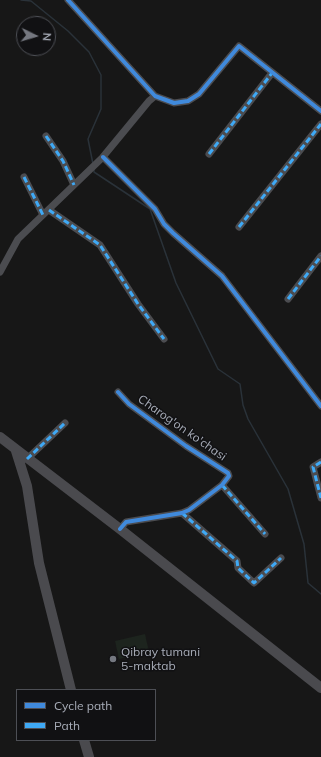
<!DOCTYPE html>
<style>
body{margin:0}
#map{position:relative;width:321px;height:757px;overflow:hidden;background:#171717;font-family:Mulish,sans-serif}
canvas{display:block}
.legend{position:absolute;left:16px;top:689px;width:140px;height:52px;box-sizing:border-box;background:#111113;border:1px solid #4d4f55;margin:0;padding:5px 7px;list-style:none;font-size:12px;color:#a8adb8}
.legend li{display:flex;align-items:center;gap:8px;height:20px}
.legend b{width:20px;border:1px solid #4d4f55}
.north{position:absolute;left:16px;top:16px;width:40px;height:40px;box-sizing:border-box;background:#111113;border:1px solid #4d4f55;border-radius:50%;rotate:95deg;font-size:11px;font-weight:700;line-height:16px;text-align:center;color:#a8adb8}
.north::after{content:'';display:block;margin:auto;width:14px;height:18px;background:#757880;clip-path:polygon(50% 0,100% 100%,50% 72%,0 100%)}
</style>
<div id="map">
<canvas width="321" height="757"></canvas>
<ul class="legend">
<li><b style="height:5px;background:#408adc"></b>Cycle path</li>
<li><b style="height:5px;background:#3fa9f5"></b>Path</li>
</ul>
<div class="north">N</div>
</div>
<script>
const ctx = document.querySelector('canvas').getContext('2d');
ctx.lineJoin = 'round';
function fill(path, color) {
  ctx.fillStyle = color;
  ctx.fill(path, 'evenodd');
}
function toPath(rows) {
  const path = new Path2D();
  for (const r of rows) {
    path.moveTo(r[0], r[1]);
    for (let i = 2; i < r.length; i += 2) path.lineTo(r[i], r[i + 1]);
  }
  return path;
}
function strokePath(path, color, width, dash) {
  ctx.strokeStyle = color;
  ctx.lineWidth = width;
  ctx.lineCap = dash ? 'butt' : 'round';
  ctx.setLineDash(dash || []);
  ctx.stroke(path);
}
function label(font, color, halo, rows, align = 'center') {
  ctx.font = font + ' Mulish,sans-serif';
  ctx.lineWidth = 3;
  ctx.setLineDash([]);
  ctx.textBaseline = 'middle';
  ctx.strokeStyle = halo;
  ctx.fillStyle = color;
  for (const [text, x, y, turn = 0] of rows) {
    ctx.save();
    ctx.translate(x, y);
    ctx.rotate((+turn || 0) * Math.PI / 180);
    ctx.textAlign = isNaN(turn) ? turn : align;
    if (halo) ctx.strokeText(text, 0, 0);
    ctx.fillText(text, 0, 0);
    ctx.restore();
  }
}
const green = toPath([
 [145,634,149,652,119,659,115,641]
]);
const stream = toPath([
 [21,0,31,1,68,31,89,52,101,75,101,109,88,139,93,164],
 [94,170,94,172,150,209,176,283,218,369,240,384,243,405,248,419,288,489,304,544,308,583,321,594]
]);
const minor = toPath([
 [68,0,155,96,174,103,188,101,199,94,239,46,321,111],
 [46,136,63,161,74,185],
 [209,154,272,73],
 [103,157,155,209,164,224,173,233,222,276,321,406],
 [24,177,43,215],
 [49,210,100,245,138,304,164,339],
 [239,227,321,124],
 [0,272,18,239,102,158,149,101,155,96],
 [288,299,321,256],
 [118,392,129,404,186,446,228,473,229,476,222,485,189,510,182,513,126,522,120,529],
 [27,459,65,423],
 [321,462,313,467,321,498],
 [222,485,265,534],
 [182,513,237,561,238,568,254,583,281,558]
]);
const secondary = toPath([
 [0,437,120,529,321,688],
 [16,451,27,486,39,563,71,690],
 [84,740,89,757]
]);
const quiet = toPath([
 [46,136,63,161,74,185],
 [209,154,272,73],
 [24,177,43,215],
 [49,210,100,245,138,304,164,339],
 [239,227,321,124],
 [288,299,321,256],
 [27,459,65,423],
 [321,462,313,467,321,498],
 [222,485,265,534],
 [182,513,237,561,238,568,254,583,281,558]
]);
const cycleway = toPath([
 [68,0,155,96,174,103,188,101,199,94,239,46,321,111],
 [103,157,155,209,164,224,173,233,222,276,321,406],
 [118,392,129,404,186,446,228,473,229,476,222,485,189,510,182,513,126,522,120,529]
]);
const markers = [
 [113,659,4,"#757880"]
];
const streetNames = [
 ["Charog'on ko'chasi",182,428,35]
];
const poiNames = [
 ["Qibray tumani",121,652],
 ["5-maktab",121,666]
];
fill(green, '#1d241e');
strokePath(stream, '#2a3239', 1.5);
strokePath(minor, '#4b4c50', 7);
strokePath(secondary, '#4a4a4e', 10);
strokePath(quiet, '#3fa9f5', 3, [6, 3]);
strokePath(cycleway, '#408adc', 4);
for (const [x, y, r, color] of markers) {
  const dot = new Path2D();
  dot.arc(x, y, r, 0, 2 * Math.PI);
  ctx.fillStyle = color;
  ctx.fill(dot);
  strokePath(dot, '#111113', 1.5);
}
label('12px', '#a8adb8', '#111113', streetNames);
label('12px', '#a8adb8', '#111113', poiNames, 'left');
</script>
